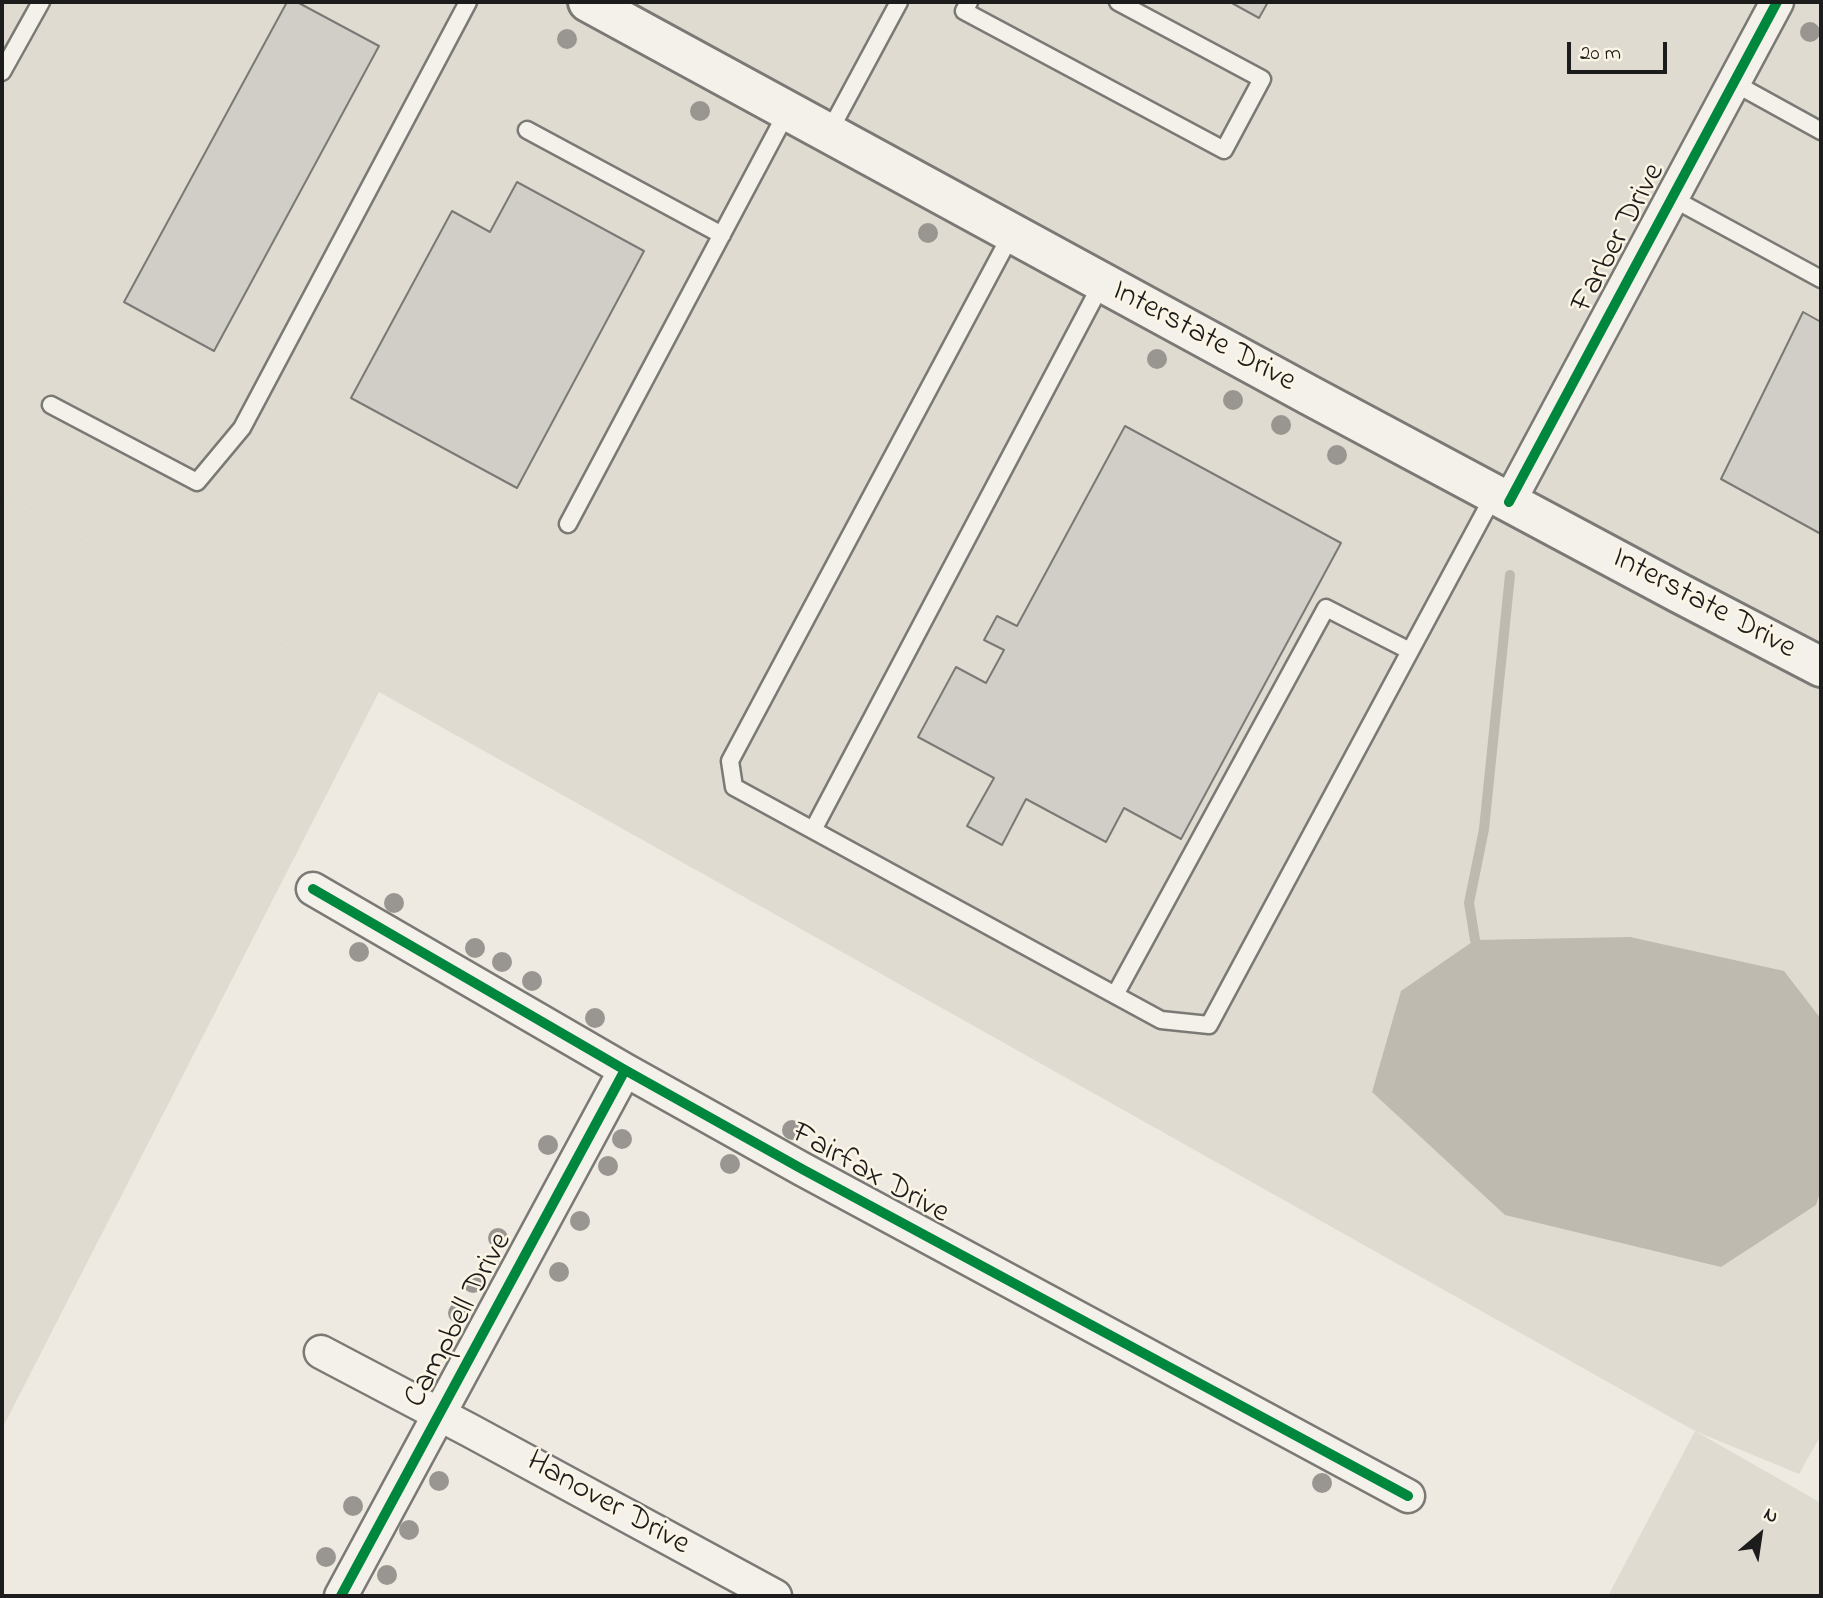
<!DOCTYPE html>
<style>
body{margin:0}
#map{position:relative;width:1823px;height:1598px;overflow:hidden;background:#eeeae2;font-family:"Indie Flower",sans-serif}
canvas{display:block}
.frame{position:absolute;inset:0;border:4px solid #1c1c1c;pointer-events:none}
.north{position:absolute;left:1725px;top:1500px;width:70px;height:70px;-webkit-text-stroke:5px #fcf5e5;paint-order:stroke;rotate:29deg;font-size:19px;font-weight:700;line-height:28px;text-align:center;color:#1c1c1c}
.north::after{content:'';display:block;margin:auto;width:24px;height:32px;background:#1c1c1c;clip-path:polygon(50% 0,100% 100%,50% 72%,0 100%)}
.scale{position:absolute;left:1567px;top:42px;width:100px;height:32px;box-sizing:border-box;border:4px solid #1c1c1c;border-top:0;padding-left:9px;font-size:21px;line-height:24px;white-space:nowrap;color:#1c1c1c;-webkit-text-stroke:5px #fcf5e5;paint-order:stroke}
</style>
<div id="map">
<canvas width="1823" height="1598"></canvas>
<div class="frame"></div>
<div class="north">N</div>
<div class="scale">20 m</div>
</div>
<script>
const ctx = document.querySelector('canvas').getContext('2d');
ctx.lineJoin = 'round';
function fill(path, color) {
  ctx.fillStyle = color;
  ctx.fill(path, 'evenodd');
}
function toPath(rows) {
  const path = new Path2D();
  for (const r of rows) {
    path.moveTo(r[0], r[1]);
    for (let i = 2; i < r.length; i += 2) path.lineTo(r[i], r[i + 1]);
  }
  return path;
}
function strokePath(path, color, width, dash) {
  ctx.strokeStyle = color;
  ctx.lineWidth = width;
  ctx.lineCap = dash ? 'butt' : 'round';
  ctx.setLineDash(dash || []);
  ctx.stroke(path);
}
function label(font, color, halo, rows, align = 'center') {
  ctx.font = font + ' "Indie Flower",sans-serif';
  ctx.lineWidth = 5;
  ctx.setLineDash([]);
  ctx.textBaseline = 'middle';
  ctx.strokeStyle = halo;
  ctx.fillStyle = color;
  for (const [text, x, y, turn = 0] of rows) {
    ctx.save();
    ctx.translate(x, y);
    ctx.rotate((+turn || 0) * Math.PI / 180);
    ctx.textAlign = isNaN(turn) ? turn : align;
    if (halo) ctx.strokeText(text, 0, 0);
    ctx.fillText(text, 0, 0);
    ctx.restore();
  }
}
const built = toPath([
 [2,2,1821,2,1821,1435,1799,1474,1695,1431,379,692,2,496]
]);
const green = toPath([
 [2,496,379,692,2,1429],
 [1695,1431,1821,1503,1821,1596,1608,1596]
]);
const water = toPath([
 [1630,937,1784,971,1821,1019,1821,1190,1816,1205,1721,1267,1505,1215,1372,1092,1401,991,1475,940]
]);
const stream = toPath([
 [1475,940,1469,903,1484,829,1510,575]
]);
const building = toPath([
 [287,2,297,2,379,46,214,351,124,302,287,2],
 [1230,2,1268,2,1259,18,1230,2],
 [517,182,644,251,517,488,351,398,452,211,490,232,517,182],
 [1803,312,1821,322,1821,534,1721,479,1803,312],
 [1125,426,1341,543,1181,839,1124,808,1106,842,1026,799,1002,845,967,826,994,778,918,737,956,667,986,683,1004,650,984,640,997,616,1017,626,1125,426]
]);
const lane = toPath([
 [969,2,964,11,1224,150,1262,79,1118,2],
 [2,72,41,2],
 [1734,83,1821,131],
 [527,130,722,235],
 [828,134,899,2],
 [1672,198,1821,279],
 [1012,233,730,761,734,787,1115,995,1161,1020,1209,1025,1494,495],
 [51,405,197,482,242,428,468,2],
 [568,524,787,112],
 [813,830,1102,283],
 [1115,995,1326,608,1410,651]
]);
const street = toPath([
 [1509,502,1777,2],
 [313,889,625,1070,802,1169,1408,1496],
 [321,1352,471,1431,775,1596],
 [341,1596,625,1070]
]);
const secondary = toPath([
 [588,2,1309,395,1679,593,1821,667]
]);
const cycleway = toPath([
 [1509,502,1777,2],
 [313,889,625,1070,802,1169,1408,1496],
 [341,1596,625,1070]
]);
const trees = [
 [1810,32],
 [567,39],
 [700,111],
 [928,233],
 [1157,359],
 [1233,400],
 [1281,425],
 [1337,455],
 [394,903],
 [475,948],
 [359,952],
 [502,962],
 [532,981],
 [595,1018],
 [792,1130],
 [622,1139],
 [548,1145],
 [730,1164],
 [608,1166],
 [580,1221],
 [498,1238],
 [559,1272],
 [473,1283],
 [458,1313],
 [439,1481],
 [1322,1483],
 [353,1506],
 [409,1530],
 [326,1557],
 [387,1575]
];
const streetNames = [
 ["Farber Drive",1620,239,-62],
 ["Interstate Drive",1203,338,28],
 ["Interstate Drive",1703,605,28],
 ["Fairfax Drive",869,1175,29],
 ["Campbell Drive",460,1321,-62],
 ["Hanover Drive",607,1505,29]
];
fill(built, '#e0dbd0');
fill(green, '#dfdbd0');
fill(water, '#bebab0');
strokePath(stream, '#bebab0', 10);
fill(building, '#d1cec8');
strokePath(building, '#7a7975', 2);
strokePath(lane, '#7a7975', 21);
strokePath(street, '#7a7975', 37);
strokePath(secondary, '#7a7975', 44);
strokePath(lane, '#f4f1ea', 16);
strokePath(street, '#f4f1ea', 32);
strokePath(secondary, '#f4f1ea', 38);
strokePath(cycleway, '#00873e', 10);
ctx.fillStyle = '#999691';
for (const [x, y] of trees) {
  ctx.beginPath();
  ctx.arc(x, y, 10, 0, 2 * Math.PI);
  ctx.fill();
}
label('32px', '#1c1c1c', '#fcf5e5', streetNames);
</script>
